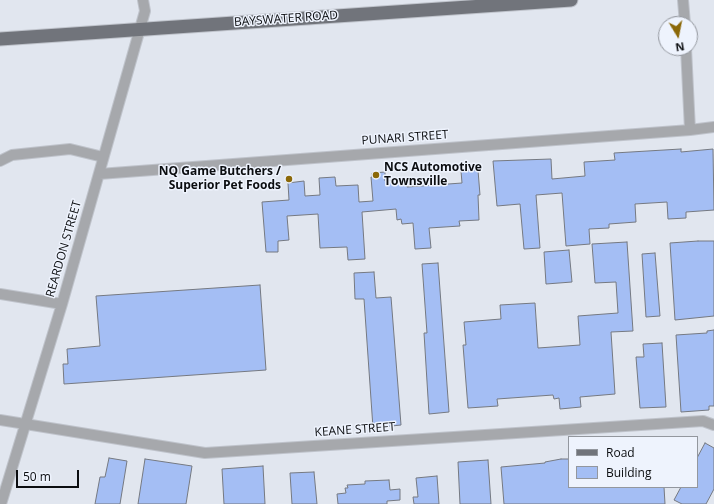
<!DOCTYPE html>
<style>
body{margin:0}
#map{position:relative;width:714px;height:504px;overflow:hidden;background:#e1e6ef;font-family:"Open Sans",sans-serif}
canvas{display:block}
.legend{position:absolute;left:568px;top:436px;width:130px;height:52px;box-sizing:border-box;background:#eef3fd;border:1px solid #93979e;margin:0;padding:5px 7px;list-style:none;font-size:12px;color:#0b0d10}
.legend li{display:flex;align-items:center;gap:8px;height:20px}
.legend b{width:20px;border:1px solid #93979e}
.north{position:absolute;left:658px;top:16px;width:40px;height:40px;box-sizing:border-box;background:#eef3fd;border:1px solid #93979e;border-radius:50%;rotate:170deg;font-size:11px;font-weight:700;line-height:16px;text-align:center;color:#0b0d10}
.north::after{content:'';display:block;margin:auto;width:14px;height:18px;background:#8b6808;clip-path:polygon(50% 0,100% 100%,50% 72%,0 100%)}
.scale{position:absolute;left:16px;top:470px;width:63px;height:18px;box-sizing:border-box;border:2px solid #0b0d10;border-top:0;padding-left:5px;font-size:12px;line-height:14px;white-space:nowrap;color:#0b0d10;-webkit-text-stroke:3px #eef3fd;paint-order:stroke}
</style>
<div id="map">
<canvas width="714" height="504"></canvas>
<ul class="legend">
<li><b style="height:5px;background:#71747b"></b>Road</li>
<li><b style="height:11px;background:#a4bef4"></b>Building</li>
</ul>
<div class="north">N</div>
<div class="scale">50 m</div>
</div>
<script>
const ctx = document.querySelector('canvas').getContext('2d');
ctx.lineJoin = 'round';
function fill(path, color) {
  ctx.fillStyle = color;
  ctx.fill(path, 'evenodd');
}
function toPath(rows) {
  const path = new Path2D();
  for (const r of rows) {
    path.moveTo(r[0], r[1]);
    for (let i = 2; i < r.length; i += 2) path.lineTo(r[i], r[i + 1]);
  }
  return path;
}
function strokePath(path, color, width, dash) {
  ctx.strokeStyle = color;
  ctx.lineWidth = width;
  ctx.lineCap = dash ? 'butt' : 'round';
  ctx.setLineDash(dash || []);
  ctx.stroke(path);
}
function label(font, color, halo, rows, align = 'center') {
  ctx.font = font + ' "Open Sans",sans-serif';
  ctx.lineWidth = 3;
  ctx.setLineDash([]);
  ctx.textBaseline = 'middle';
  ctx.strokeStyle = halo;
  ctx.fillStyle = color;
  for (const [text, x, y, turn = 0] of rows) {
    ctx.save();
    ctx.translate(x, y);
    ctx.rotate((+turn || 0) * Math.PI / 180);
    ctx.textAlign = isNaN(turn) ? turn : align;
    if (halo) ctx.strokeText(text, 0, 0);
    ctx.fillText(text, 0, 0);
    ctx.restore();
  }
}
const building = toPath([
 [681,149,681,152,713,149,714,210,686,212,686,218,668,219,667,202,635,204,636,222,609,224,609,228,589,229,590,244,566,246,562,193,536,195,540,248,524,249,520,204,497,206,493,161,551,159,552,179,585,176,584,162,615,160,614,153,681,149],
 [478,170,480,195,478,195,479,220,459,221,460,226,429,228,431,248,415,249,413,223,402,224,401,219,397,220,396,209,362,212,365,259,348,260,347,247,320,248,318,214,287,216,289,240,278,241,278,252,266,252,262,202,289,200,288,183,304,181,305,196,320,195,319,178,335,177,336,186,358,185,359,202,373,201,371,177,372,177,372,173,385,172,385,181,407,179,407,187,462,183,461,171,478,170],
 [698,241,714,241,714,316,675,320,670,243,698,241],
 [627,242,633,331,611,332,615,394,580,397,581,407,560,409,559,398,554,399,553,395,497,399,498,406,468,408,463,345,466,345,464,322,501,319,500,305,535,303,538,348,580,345,578,316,618,313,616,282,595,283,592,244,627,242],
 [569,250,572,282,546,284,544,252,569,250],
 [655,253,660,316,646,317,642,254,655,253],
 [438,263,449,412,429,414,424,333,427,333,422,264,438,263],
 [374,272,376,298,391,297,401,425,373,428,364,299,355,299,354,273,374,272],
 [260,285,266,370,64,384,63,364,68,364,67,349,100,346,96,296,260,285],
 [714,330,714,406,709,406,709,410,681,412,676,335,707,333,707,331,714,330],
 [662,343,666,407,640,408,636,357,644,357,643,344,662,343],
 [705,443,714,448,714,489,706,504,682,504,674,500,681,487,697,487,697,458,705,443],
 [109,458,127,461,120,504,95,504,100,477,105,477,109,458],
 [145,459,192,466,186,504,138,504,145,459],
 [561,459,569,459,569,487,664,487,665,504,504,504,501,467,545,463,545,462,561,459],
 [488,460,491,504,460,504,458,462,488,460],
 [263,466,265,504,224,504,222,469,263,466],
 [314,472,317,504,292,504,290,473,314,472],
 [437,476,439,504,414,504,413,497,418,497,416,478,437,476],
 [389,480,390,490,400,489,400,500,387,501,387,504,338,504,337,494,346,493,345,488,348,488,347,485,365,484,365,481,389,480]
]);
const minor = toPath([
 [683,0,685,24],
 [686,48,690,130],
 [0,161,12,155,70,149,103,157],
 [99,174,690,130,714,127],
 [0,294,62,304],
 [0,420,205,453,703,421,714,425],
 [1,504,62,304,145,11,143,0]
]);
const major = toPath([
 [0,39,571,0]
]);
const markers = [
 [376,175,4,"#8b6808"],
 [289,179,4,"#8b6808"]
];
const streetNames = [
 ["BAYSWATER ROAD",286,19,-4],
 ["PUNARI STREET",405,138,-4],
 ["REARDON STREET",64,249,-74],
 ["KEANE STREET",355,430,-4]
];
const poiNames = [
 ["NCS Automotive",384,168],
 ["Townsville",384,182],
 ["NQ Game Butchers /",281,172,"right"],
 ["Superior Pet Foods",281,186,"right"]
];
fill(building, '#a4bef4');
strokePath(building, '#757981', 1);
strokePath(minor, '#bfc3cb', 12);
strokePath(major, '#bfc3cb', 15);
strokePath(minor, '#a6a8ac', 10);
strokePath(major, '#71747b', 13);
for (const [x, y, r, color] of markers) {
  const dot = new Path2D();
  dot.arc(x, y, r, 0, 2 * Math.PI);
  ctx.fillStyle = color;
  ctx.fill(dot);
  strokePath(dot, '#eef3fd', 1.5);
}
label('12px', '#0b0d10', '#eef3fd', streetNames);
label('bold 12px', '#0b0d10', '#eef3fd', poiNames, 'left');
</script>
